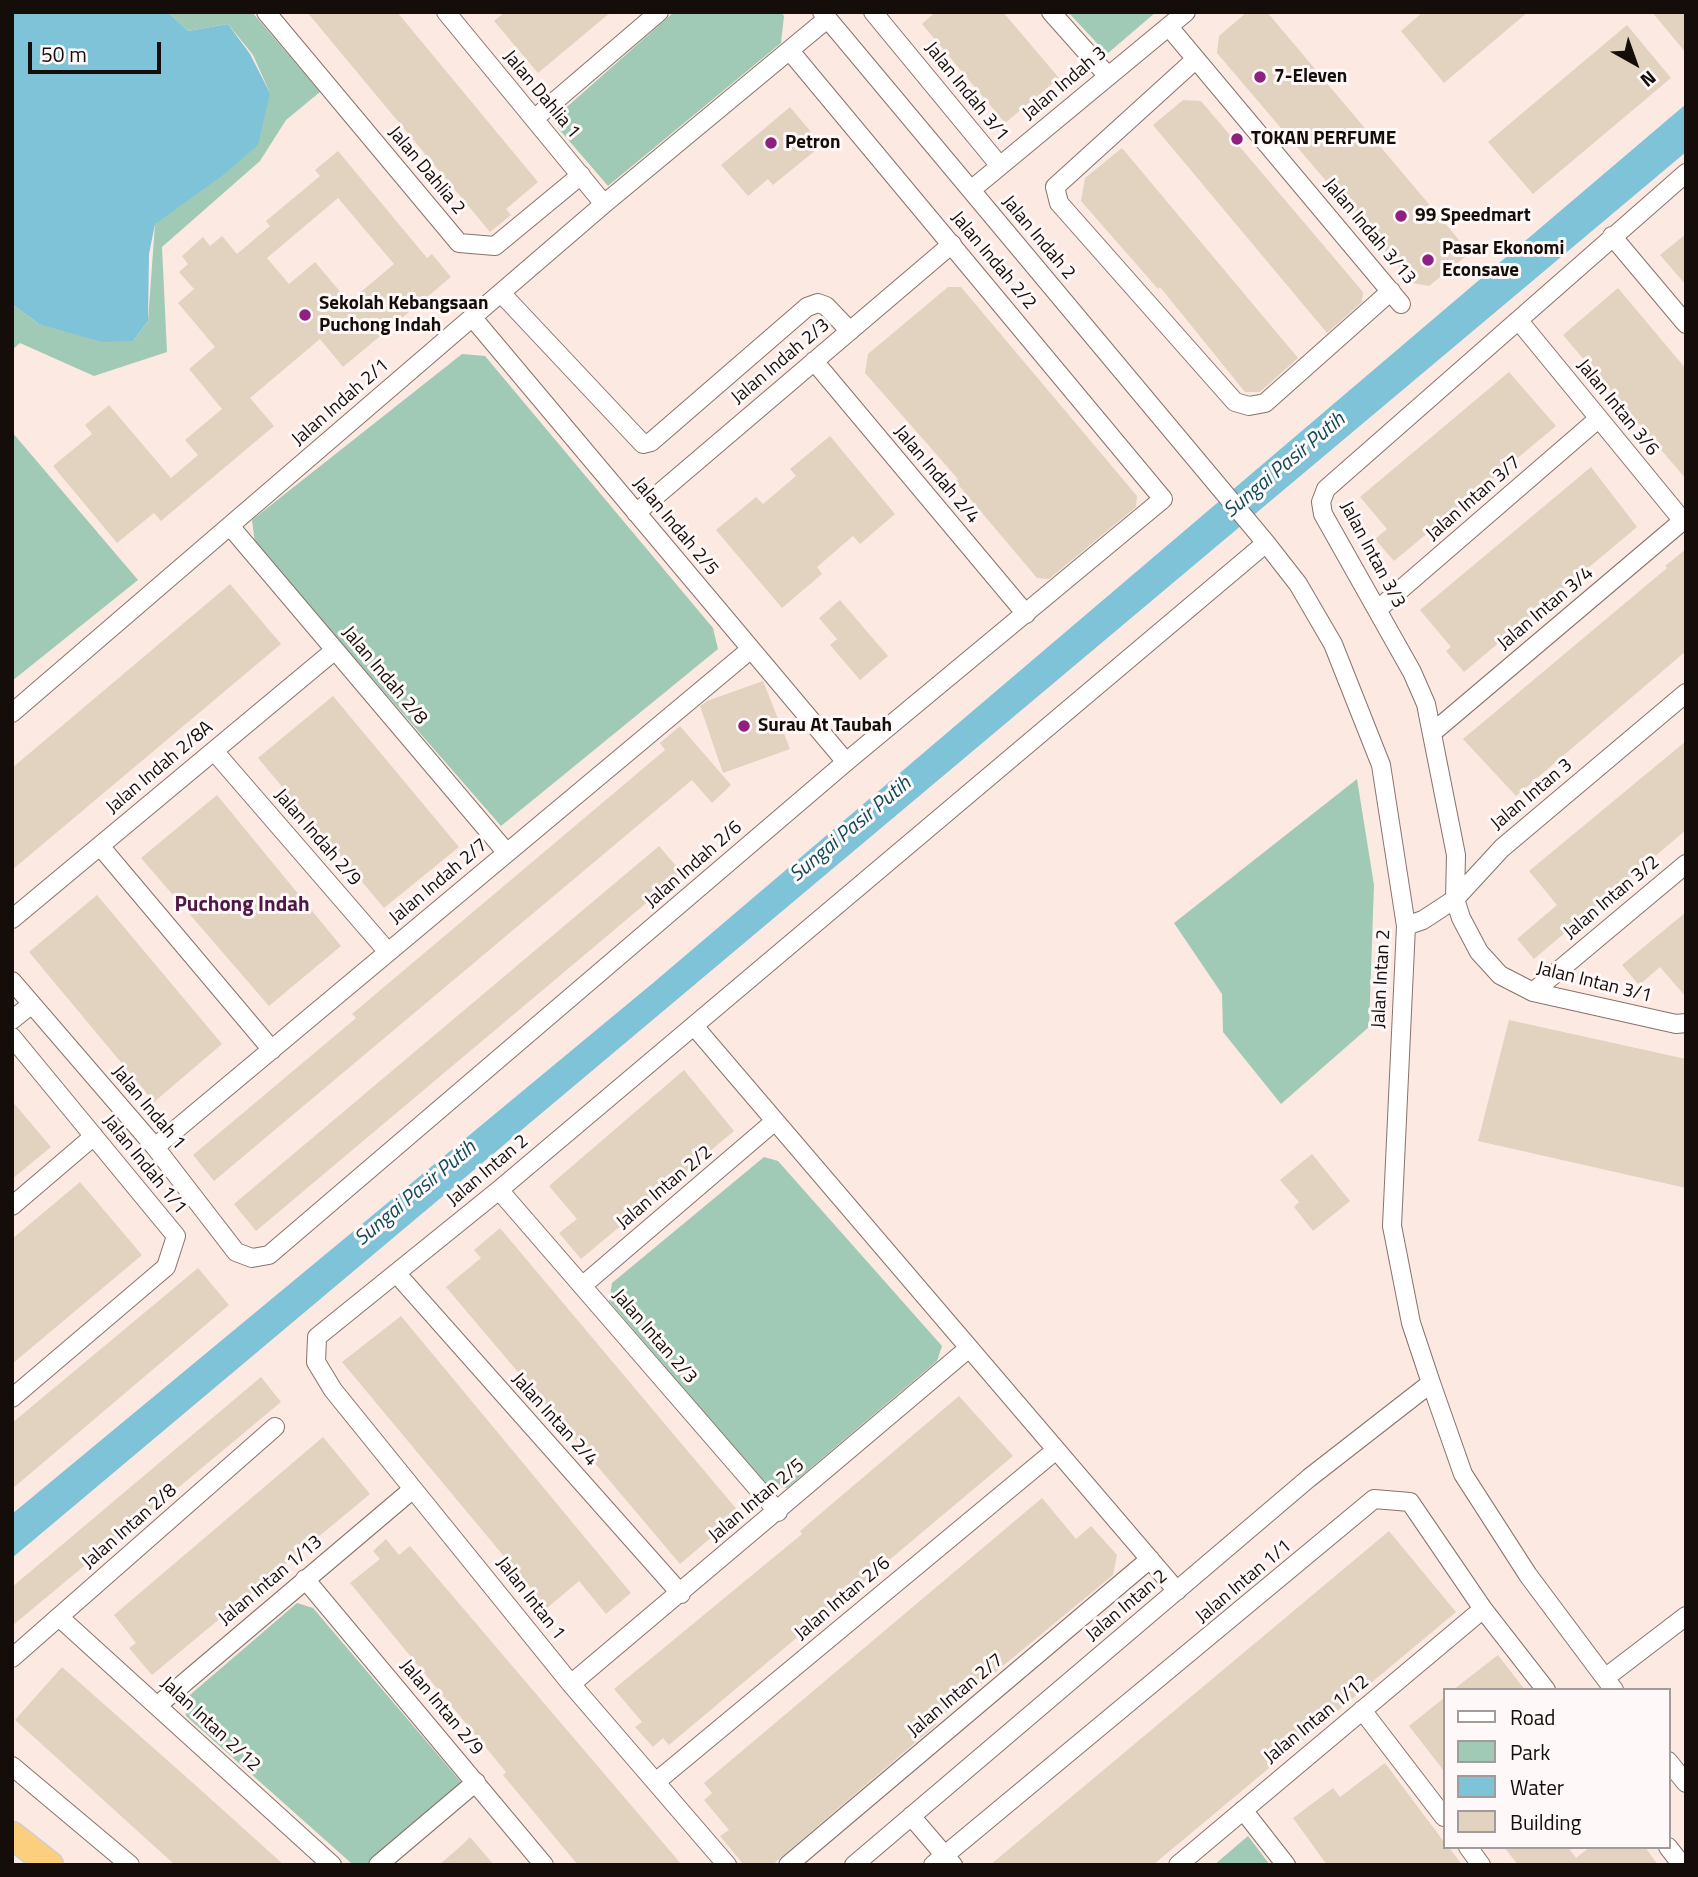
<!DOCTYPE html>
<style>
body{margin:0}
#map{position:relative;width:1698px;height:1877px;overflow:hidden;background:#fce9e2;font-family:"Titillium Web",sans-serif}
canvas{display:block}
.frame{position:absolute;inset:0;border:14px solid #150d0a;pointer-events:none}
.legend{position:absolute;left:1443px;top:1688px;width:228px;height:161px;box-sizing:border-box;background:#fef9f8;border:2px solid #a19b99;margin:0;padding:9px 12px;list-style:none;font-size:21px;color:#150d0a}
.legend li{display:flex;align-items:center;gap:14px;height:35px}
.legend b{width:35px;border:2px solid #a19b99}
.north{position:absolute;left:1600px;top:28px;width:70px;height:70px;-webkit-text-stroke:5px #fef9f8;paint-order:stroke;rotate:140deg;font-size:19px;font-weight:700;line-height:28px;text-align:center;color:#150d0a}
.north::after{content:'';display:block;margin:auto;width:24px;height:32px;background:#150d0a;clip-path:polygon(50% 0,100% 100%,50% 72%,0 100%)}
.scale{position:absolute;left:28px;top:42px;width:133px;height:32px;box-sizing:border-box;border:4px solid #150d0a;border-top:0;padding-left:9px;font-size:21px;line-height:24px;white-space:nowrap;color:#150d0a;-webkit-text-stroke:5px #fef9f8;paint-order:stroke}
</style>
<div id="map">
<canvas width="1698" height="1877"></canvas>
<div class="frame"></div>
<ul class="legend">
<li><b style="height:9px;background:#fff"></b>Road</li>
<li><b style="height:19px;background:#a1cab6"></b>Park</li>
<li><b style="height:19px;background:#7fc3d8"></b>Water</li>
<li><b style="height:19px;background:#e1d3c0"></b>Building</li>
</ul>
<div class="north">N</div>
<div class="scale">50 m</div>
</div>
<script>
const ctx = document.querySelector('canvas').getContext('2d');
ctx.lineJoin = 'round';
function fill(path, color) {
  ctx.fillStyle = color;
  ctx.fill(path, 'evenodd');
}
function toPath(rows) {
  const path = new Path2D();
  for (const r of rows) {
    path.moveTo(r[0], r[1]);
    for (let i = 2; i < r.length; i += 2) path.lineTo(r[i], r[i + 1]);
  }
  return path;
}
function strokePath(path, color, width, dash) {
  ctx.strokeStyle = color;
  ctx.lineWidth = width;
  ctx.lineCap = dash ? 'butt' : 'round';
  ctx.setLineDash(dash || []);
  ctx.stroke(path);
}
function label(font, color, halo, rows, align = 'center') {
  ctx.font = font + ' "Titillium Web",sans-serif';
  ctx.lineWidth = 6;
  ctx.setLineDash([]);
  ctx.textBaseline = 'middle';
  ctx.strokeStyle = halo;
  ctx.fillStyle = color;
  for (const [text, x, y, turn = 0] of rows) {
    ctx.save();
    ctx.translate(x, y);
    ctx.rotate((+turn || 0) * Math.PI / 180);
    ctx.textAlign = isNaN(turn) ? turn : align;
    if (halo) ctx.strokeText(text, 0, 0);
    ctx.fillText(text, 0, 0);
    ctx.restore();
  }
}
const green = toPath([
 [168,12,252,12,320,92,286,120,260,161,162,247,167,352,94,376,20,343,12,350,12,304,39,324,133,341,148,321,155,224,270,93,253,55,228,24,188,31],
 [674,12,781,12,784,16,781,43,608,186,558,128,560,113],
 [1068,12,1156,12,1107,54],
 [462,354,485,356,713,628,718,649,501,826,255,544,252,520],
 [12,432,138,580,12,681],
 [1357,779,1374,885,1369,1027,1281,1104,1223,1032,1222,994,1174,923],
 [764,1157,778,1161,942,1346,937,1361,787,1488,768,1487,609,1301,612,1283],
 [297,1603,313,1608,461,1782,370,1864,351,1863,186,1716,184,1700],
 [1248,1836,1270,1865,1214,1865]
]);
const water = toPath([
 [12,12,168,12,188,31,228,24,250,54,270,93,258,145,223,175,155,224,149,254,148,321,133,341,102,342,39,324,12,304],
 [1686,104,1686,152,12,1558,12,1514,653,983]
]);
const building = toPath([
 [307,12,397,12,538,182,506,209,511,215,490,232],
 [505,12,611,12,538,73,494,21],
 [935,12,1003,12,1059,78,1005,123,922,24],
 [1247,12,1267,12,1470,253,1429,286,1413,283,1217,53,1219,36],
 [1423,12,1528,12,1444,83,1401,31],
 [1652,12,1686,12,1686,53],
 [1627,25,1671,78,1533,194,1488,142],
 [1183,100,1201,101,1363,292,1362,302,1327,333,1153,125],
 [790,107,822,145,773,185,768,179,748,196,721,165],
 [1122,148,1298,358,1260,392,1245,392,1160,287,1158,289,1081,201,1085,178],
 [338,151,427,258,432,254,451,277,343,367,320,339,250,398,274,426,161,521,154,513,117,543,53,466,92,434,85,425,109,405,171,478,198,455,185,440,222,409,189,369,215,347,178,303,194,289,179,272,188,264,182,256,203,237,210,246,222,236,237,254,270,226,266,221,320,176,315,170],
 [338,198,394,264,349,302,315,262,289,284,267,258],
 [1686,234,1686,285,1660,255],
 [948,287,961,287,1137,496,1136,507,1049,579,1037,578,955,481,958,479,865,373,868,354],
 [1618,288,1686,369,1686,479,1563,335],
 [1509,372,1556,426,1394,561,1375,539,1387,529,1360,497],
 [830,436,895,514,860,544,853,536,817,567,822,574,782,608,716,530,756,497,763,504,796,476,790,469],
 [1591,467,1637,527,1464,672,1446,651,1451,647,1420,610],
 [1686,549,1686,651,1516,796,1463,739,1667,568,1665,566],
 [230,584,281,644,12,870,12,768],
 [840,600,888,656,860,680,830,645,837,639,819,618],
 [763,681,790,749,723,773,700,706,707,701],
 [333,696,459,847,384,908,258,758],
 [680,726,731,785,712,803,692,780,214,1181,193,1155,356,1018,352,1014,665,750,660,743],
 [1686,741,1686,830,1534,959,1517,939,1557,905,1529,871],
 [217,795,341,946,269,1006,141,858],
 [659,846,682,873,256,1231,234,1204],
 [97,895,222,1044,154,1102,29,952],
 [1686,912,1686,997,1660,967,1639,985,1622,965],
 [1509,1020,1686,1059,1686,1188,1478,1141],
 [684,1070,734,1131,581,1259,559,1233,577,1219,549,1186],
 [12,1101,51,1147,12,1179],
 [1312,1154,1350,1201,1313,1231,1294,1207,1299,1202,1280,1180],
 [80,1182,142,1255,12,1364,12,1239],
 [500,1228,744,1518,716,1541,713,1536,680,1564,446,1287,481,1258,474,1250],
 [198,1268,229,1305,12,1489,12,1423],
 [401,1316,631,1593,606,1614,579,1581,547,1608,342,1362],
 [261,1377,281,1402,12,1626,12,1587],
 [959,1396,1013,1456,669,1745,663,1738,653,1747,635,1727,642,1722,614,1689,802,1534,800,1531],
 [323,1437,370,1494,152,1675,129,1648,136,1643,114,1615],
 [1042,1498,1076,1539,1091,1526,1117,1555,1113,1575,935,1722,937,1724,772,1865,744,1865,720,1836,729,1830,704,1800,712,1793,704,1783],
 [1389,1531,1456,1612,1153,1865,990,1865],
 [386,1539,399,1555,410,1546,682,1865,578,1865,503,1775,506,1772,350,1583,380,1559,373,1551],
 [1498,1655,1525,1690,1453,1690],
 [62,1667,193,1783,284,1865,175,1865,132,1826,15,1720],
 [1444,1698,1444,1771,1409,1726],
 [1385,1763,1444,1842,1444,1847,1449,1847,1462,1865,1327,1865,1293,1818,1333,1788,1340,1797],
 [470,1837,494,1865,439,1865,461,1846],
 [1504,1847,1568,1847,1576,1858,1590,1847,1645,1847,1658,1865,1518,1865]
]);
const minor = toPath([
 [266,12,459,243,495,246,581,175],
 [446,12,604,204],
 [822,12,1266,543,1298,584,1333,644,1381,765,1406,926,1392,1226,1411,1323,1431,1383,1309,1478,854,1865],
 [873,12,1000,166],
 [1051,12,1107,75],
 [1169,27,1401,304],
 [1196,59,1055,187,1059,203,1235,402,1249,406,1265,403,1391,291],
 [534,119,659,12],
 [1686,173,1326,489,1321,502,1323,514,1412,672,1426,704,1456,855,1455,899,1461,918,1479,952,1500,975,1533,992,1676,1024,1686,1023],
 [971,190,1186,12],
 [1612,236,1686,324],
 [501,293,643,444,651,442,807,307,818,303,826,306,850,331],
 [472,317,846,762],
 [1519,321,1683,521],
 [814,361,1026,614],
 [636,513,952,244],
 [230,526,507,853],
 [1377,610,1598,419],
 [12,713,604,204,827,19],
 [1432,733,1686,518],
 [214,751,388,952],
 [100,846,272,1050],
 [12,919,335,650],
 [1406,926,1423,920,1455,899,1502,848,1686,693],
 [12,981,155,1147,236,1252,252,1258,269,1255,846,762,1163,499,790,51],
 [1533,992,1686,864],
 [12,1020,32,1004],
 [694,1026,1177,1591],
 [12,1037,176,1236,166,1267,12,1398],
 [155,1147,751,649],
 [499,1190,778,1512],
 [12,1206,94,1136],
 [397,1274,681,1594],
 [582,1286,775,1121],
 [1431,1383,1463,1474,1528,1575,1614,1690],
 [305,1579,544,1865],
 [59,1617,332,1865],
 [12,1658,275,1427],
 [1605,1678,1686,1616],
 [571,1684,969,1348],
 [158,1705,413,1489],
 [1362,1710,1444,1817],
 [1668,1761,1686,1783],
 [12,1766,130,1865],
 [657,1781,1056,1450],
 [1243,1810,1286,1865],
 [911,1816,953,1865],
 [1468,1847,1481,1865],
 [1668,1847,1682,1865],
 [378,1865,476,1782],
 [727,1865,571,1684,333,1390,316,1362,317,1337,499,1190,1266,543],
 [788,1865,1150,1559],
 [933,1865,1374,1499,1410,1502,1483,1609,1546,1690],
 [1178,1865,1483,1609]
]);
const highway = toPath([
 [12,1835,50,1865]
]);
const markers = [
 [1260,77,7,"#8f1f80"],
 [1237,139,7,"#8f1f80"],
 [771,143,7,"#8f1f80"],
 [1401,216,7,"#8f1f80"],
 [1428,260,7,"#8f1f80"],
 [305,315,7,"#8f1f80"],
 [744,726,7,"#8f1f80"]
];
const poiNames = [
 ["7-Eleven",1274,77],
 ["TOKAN PERFUME",1251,139],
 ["Petron",785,143],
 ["99 Speedmart",1415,216],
 ["Pasar Ekonomi",1442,249],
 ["Econsave",1442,271],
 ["Sekolah Kebangsaan",319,304],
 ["Puchong Indah",319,326],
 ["Surau At Taubah",758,726]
];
const streetNames = [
 ["Jalan Indah 3",1065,84,-40],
 ["Jalan Indah 3/1",966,92,51],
 ["Jalan Dahlia 1",541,95,50],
 ["Jalan Dahlia 2",426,171,50],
 ["Jalan Indah 3/13",1369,232,50],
 ["Jalan Indah 2",1038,238,50],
 ["Jalan Indah 2/2",993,261,50],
 ["Jalan Indah 2/3",781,362,-40],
 ["Jalan Indah 2/1",341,403,-41],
 ["Jalan Intan 3/6",1617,408,51],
 ["Jalan Indah 2/4",936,475,50],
 ["Jalan Intan 3/7",1474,499,-41],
 ["Jalan Indah 2/5",675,527,50],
 ["Jalan Intan 3/3",1372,555,62],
 ["Jalan Intan 3/4",1546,609,-40],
 ["Jalan Indah 2/8",384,676,50],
 ["Jalan Indah 2/8A",160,768,-40],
 ["Jalan Intan 3",1532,795,-40],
 ["Jalan Indah 2/9",317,838,49],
 ["Jalan Indah 2/6",694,865,-41],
 ["Jalan Indah 2/7",439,882,-40],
 ["Jalan Intan 3/2",1612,898,-40],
 ["Jalan Intan 2",1382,979,-87],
 ["Jalan Intan 3/1",1594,983,14],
 ["Jalan Indah 1",148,1108,50],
 ["Jalan Indah 1/1",144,1165,51],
 ["Jalan Intan 2",488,1171,-40],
 ["Jalan Intan 2/2",665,1188,-40],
 ["Jalan Intan 2/3",654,1337,49],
 ["Jalan Intan 2/4",554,1420,48],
 ["Jalan Intan 2/5",757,1501,-40],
 ["Jalan Intan 2/8",130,1527,-41],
 ["Jalan Intan 1/13",271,1581,-40],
 ["Jalan Intan 1/1",1244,1582,-40],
 ["Jalan Intan 1",530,1599,52],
 ["Jalan Intan 2/6",843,1599,-40],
 ["Jalan Intan 2",1127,1606,-40],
 ["Jalan Intan 2/7",956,1696,-40],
 ["Jalan Intan 2/9",441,1708,50],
 ["Jalan Intan 1/12",1317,1720,-39],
 ["Jalan Intan 2/12",210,1725,43]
];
const waterNames = [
 ["Sungai Pasir Putih",1285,466,-40],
 ["Sungai Pasir Putih",851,830,-40],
 ["Sungai Pasir Putih",416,1194,-40]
];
const neighbourhoodNames = [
 ["Puchong Indah",242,906]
];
fill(green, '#a1cab6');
fill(water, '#7fc3d8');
fill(building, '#e1d3c0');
strokePath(minor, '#88736b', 20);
strokePath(highway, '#d0cfce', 29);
strokePath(minor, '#fff', 18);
strokePath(highway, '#fbcf7d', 26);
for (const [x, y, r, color] of markers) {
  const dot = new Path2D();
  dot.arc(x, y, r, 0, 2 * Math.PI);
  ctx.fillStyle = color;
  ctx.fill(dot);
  strokePath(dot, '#fef9f8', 2.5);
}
label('bold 19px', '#150d0a', '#fef9f8', poiNames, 'left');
label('19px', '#150d0a', '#fef9f8', streetNames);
label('italic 21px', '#0f4a5a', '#fef9f8', waterNames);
label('bold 21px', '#4d1845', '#fef9f8', neighbourhoodNames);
</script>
